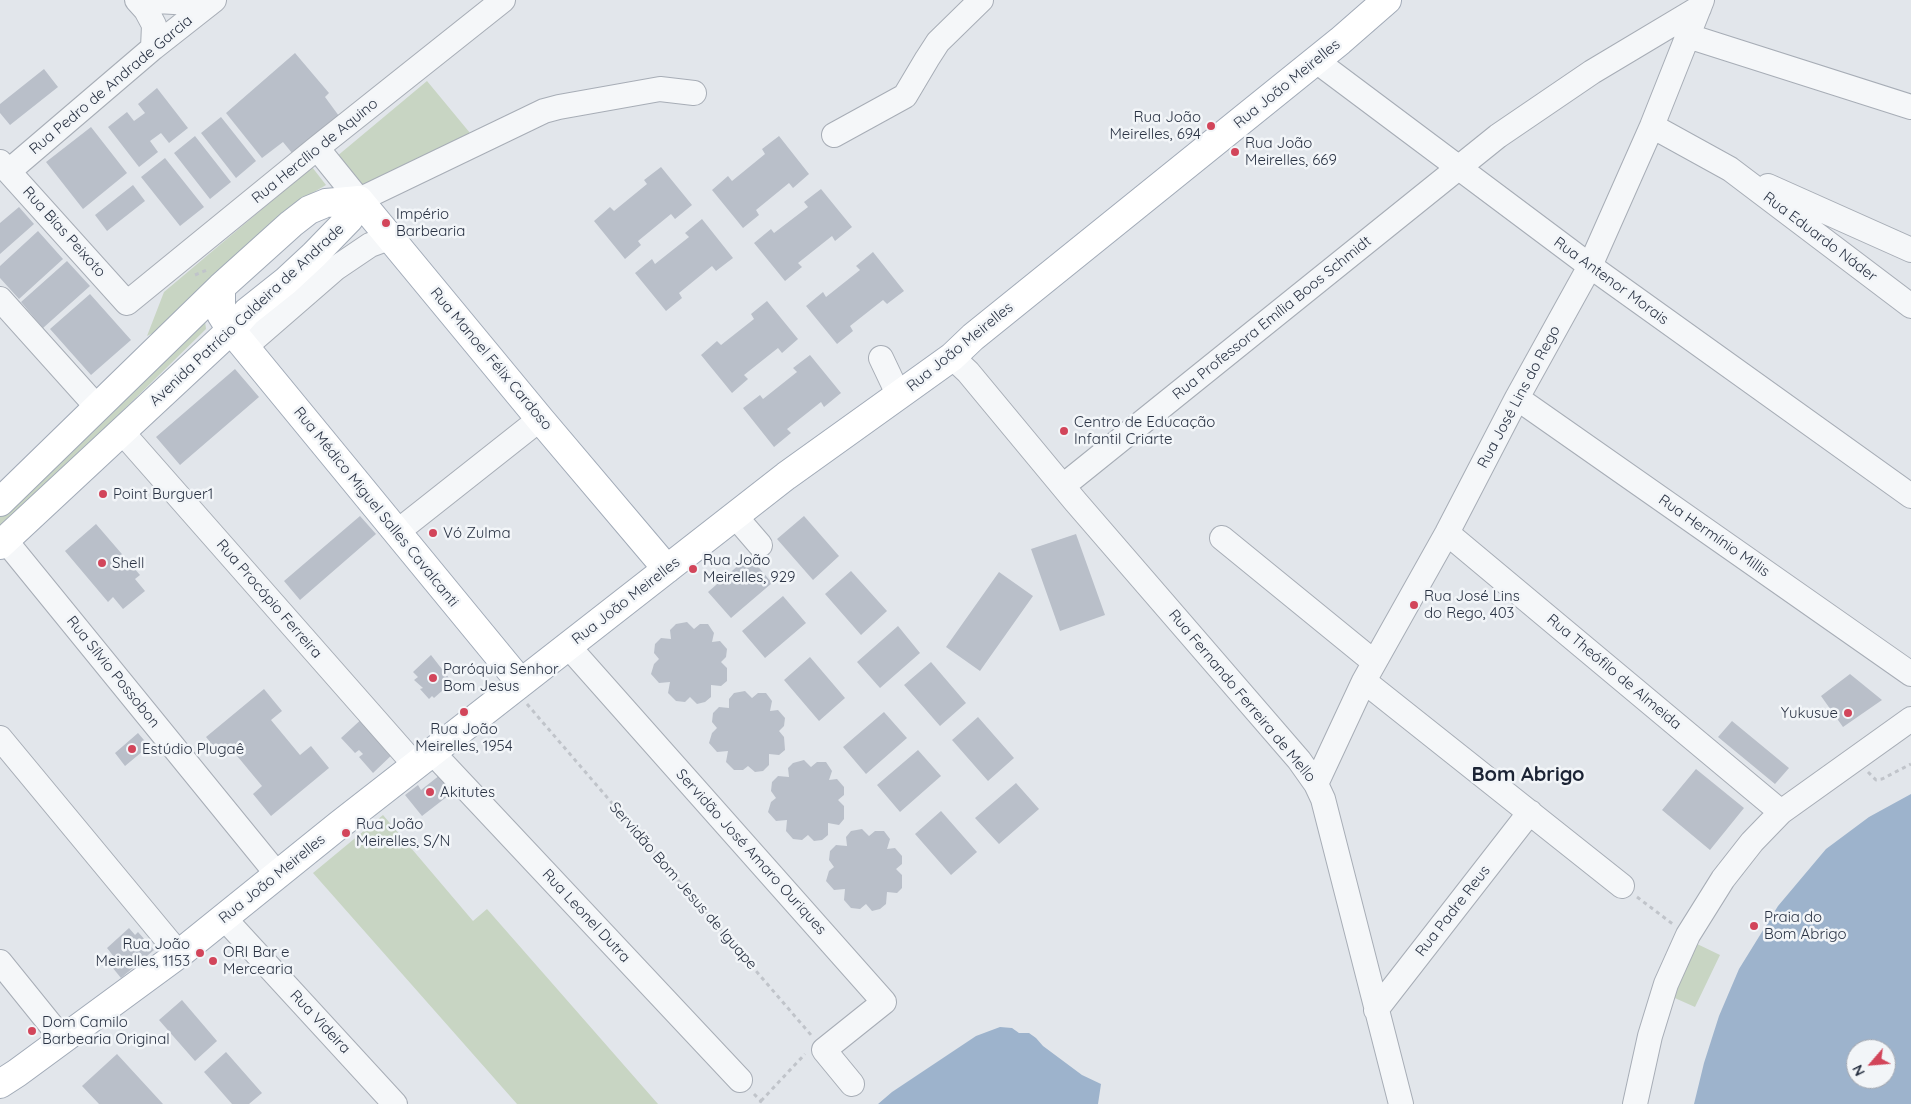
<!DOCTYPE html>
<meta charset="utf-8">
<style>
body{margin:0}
#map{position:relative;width:1911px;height:1104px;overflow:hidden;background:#e2e6eb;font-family:Quicksand,sans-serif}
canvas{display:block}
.north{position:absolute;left:1846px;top:1039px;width:50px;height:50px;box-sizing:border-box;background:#f2f5f8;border:1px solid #a2a7b0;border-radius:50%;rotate:243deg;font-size:14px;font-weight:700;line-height:20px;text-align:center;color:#2a3344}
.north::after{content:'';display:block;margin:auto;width:18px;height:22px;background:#d2455a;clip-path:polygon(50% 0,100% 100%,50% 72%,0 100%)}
</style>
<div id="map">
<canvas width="1911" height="1104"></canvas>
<div class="north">N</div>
</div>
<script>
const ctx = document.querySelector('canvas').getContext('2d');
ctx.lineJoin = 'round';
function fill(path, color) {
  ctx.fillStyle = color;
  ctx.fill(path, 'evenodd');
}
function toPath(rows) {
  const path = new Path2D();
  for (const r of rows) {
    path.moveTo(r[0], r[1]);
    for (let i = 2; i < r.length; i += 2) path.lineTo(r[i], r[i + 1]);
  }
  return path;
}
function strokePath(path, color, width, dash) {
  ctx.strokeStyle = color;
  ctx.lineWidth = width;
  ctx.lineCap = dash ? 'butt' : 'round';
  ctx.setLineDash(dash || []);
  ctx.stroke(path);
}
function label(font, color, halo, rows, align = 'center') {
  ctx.font = font + ' Quicksand,sans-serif';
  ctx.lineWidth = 5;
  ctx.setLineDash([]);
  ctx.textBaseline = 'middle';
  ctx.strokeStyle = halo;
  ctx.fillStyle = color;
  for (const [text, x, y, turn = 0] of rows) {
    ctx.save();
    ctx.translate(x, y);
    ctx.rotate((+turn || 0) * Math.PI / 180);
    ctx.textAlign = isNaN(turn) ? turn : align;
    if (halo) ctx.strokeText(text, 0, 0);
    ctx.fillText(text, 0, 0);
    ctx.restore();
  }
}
const green = toPath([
 [427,81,475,139,361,187,336,157],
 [312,167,326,185,297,202,266,228,169,325,147,336,164,292],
 [204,312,206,329,0,531,0,512],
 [383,815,473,921,487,909,658,1104,517,1104,313,873],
 [1693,942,1720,955,1695,1007,1668,995]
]);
const water = toPath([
 [1911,794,1911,1104,1694,1104,1704,1063,1719,1016,1739,969,1778,906,1826,849,1869,817],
 [1856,1049,1886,1049,1886,1079,1856,1079],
 [1000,1027,1012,1028,1019,1033,1029,1033,1036,1038,1043,1046,1082,1075,1101,1084,1098,1104,878,1104,892,1092,976,1036]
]);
const building = toPath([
 [295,53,329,93,325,97,339,116,292,153,283,142,262,158,226,113],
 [44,69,58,87,10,125,0,113,0,104],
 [157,88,188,128,169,143,161,133,150,141,158,152,139,167,108,127,127,112,134,121,145,113,138,104],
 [221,117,256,161,236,178,201,133],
 [91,127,127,173,83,209,46,162],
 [195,136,231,182,210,199,174,153],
 [779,136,809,174,793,188,789,183,756,210,759,215,743,228,712,190,728,176,732,181,765,154,762,149],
 [165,158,204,207,180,226,141,177],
 [661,167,692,205,675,219,671,214,638,241,641,245,625,259,594,221,610,207,614,211,647,184,644,180],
 [133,185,145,201,107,231,95,215],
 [821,189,852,227,835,241,832,236,798,263,802,267,785,281,754,243,771,229,774,233,808,207,804,202],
 [19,207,34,224,0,254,0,223],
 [702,219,733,258,716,271,712,266,679,293,682,298,666,311,635,273,652,259,655,264,689,237,685,233],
 [38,231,63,259,19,299,0,278,0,266],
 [873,252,904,291,887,304,883,300,850,326,853,331,837,344,806,306,823,292,826,297,860,270,856,266],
 [67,261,90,286,43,328,21,302],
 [90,294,131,340,91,375,50,329],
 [767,301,798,339,782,353,778,348,744,375,748,379,732,393,701,355,717,341,721,345,754,319,751,314],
 [810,355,841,393,824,407,821,402,787,429,791,433,774,447,743,408,760,395,763,399,797,372,793,368],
 [235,369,259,397,180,465,156,437],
 [360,516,376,534,300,600,284,581],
 [804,516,839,556,813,580,777,539],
 [96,524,140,575,135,579,145,591,123,609,113,597,108,602,65,551],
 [1076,534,1105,615,1060,631,1031,549],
 [749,556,772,583,731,618,708,592],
 [851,571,887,611,861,635,825,594],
 [999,572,1033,596,980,671,946,647],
 [783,596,806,623,765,658,742,631],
 [687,622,694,629,700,624,708,624,714,633,712,642,720,641,727,649,726,657,721,662,727,668,727,681,721,686,711,685,711,697,705,702,697,704,690,697,685,702,676,701,668,693,670,682,659,683,651,674,654,664,659,659,654,653,655,644,661,638,671,639,670,630,676,624],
 [898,626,920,653,880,688,857,662],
 [431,655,452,682,434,698,432,696,429,699,420,689,423,688,414,680,418,677,413,672],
 [810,657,845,698,819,721,784,680],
 [931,662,966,703,940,726,904,685],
 [1850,674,1882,700,1843,727,1821,696],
 [264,689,282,711,271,720,300,755,311,746,329,768,271,816,253,794,262,786,233,751,224,759,206,737],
 [745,691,752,698,758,693,766,693,772,701,770,711,778,710,785,718,784,726,779,731,784,737,785,750,779,755,769,754,769,765,763,771,755,772,748,766,743,770,734,770,726,762,728,751,717,752,709,743,712,733,717,728,712,722,713,713,719,707,729,708,729,699,734,693],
 [884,712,907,738,866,774,843,747],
 [365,716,396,751,373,773,359,757,363,754,359,750,355,753,341,738],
 [978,717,1014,758,988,781,952,740],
 [1732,721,1789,768,1775,784,1718,737],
 [138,733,149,746,125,766,115,753],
 [918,750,941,776,900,812,877,785],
 [804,760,811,767,817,762,826,762,832,771,829,780,837,779,844,787,844,795,838,800,844,806,844,819,839,825,828,823,828,835,822,840,814,841,808,835,802,840,793,839,786,831,787,820,776,821,768,812,771,802,776,798,771,791,772,782,778,776,789,777,788,768,793,763],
 [1696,769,1744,808,1710,850,1662,810],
 [440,775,453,792,422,816,405,795,418,785,421,790],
 [1016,783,1039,809,999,844,975,818],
 [941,811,977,852,951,875,915,834],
 [862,829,869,836,875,831,884,831,890,839,887,849,895,848,902,856,902,864,896,869,902,875,902,888,897,893,887,892,886,904,880,909,872,911,866,904,860,909,851,908,844,900,845,889,834,890,826,881,829,871,834,867,829,860,830,851,836,845,847,846,846,837,851,831],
 [129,928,135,935,138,932,154,950,121,978,112,967,118,962,107,948],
 [182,1000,217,1041,195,1061,159,1020],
 [226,1052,262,1093,249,1104,232,1104,204,1072],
 [117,1054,163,1104,99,1104,82,1086]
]);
const path = toPath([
 [195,275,209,269],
 [527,704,811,1035],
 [1868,772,1876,780,1882,779,1911,764],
 [1637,897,1674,925],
 [754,1094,761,1101,759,1104],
 [761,1101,805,1054]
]);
const minor = toPath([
 [137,0,146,10,154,25,153,48],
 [139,0,209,4],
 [1688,36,1911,107],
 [1315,60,1590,266,1911,496],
 [1652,126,1730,169,1911,306],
 [834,135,905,96,927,59,938,42,981,0],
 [317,148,359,200,544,111,559,107,660,89,694,93],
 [0,162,127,303,317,148,503,0],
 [9,171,153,48,214,0],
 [1768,186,1911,250],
 [0,299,97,407],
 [245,347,336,268,370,245,389,238],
 [952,357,968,372,1075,501,1299,760,1316,784,1323,799,1401,1104],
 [881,358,899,396],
 [1517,398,1911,674],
 [122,432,415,765],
 [1063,486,1498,136,1592,72,1699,8],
 [735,516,760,545],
 [397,532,540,419],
 [1447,533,1781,812],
 [1222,538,1374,662],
 [5,540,277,874],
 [568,646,884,1002,824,1050,852,1084],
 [1364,681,1622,886],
 [0,738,179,954],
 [432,752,740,1080],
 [1316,784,1364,681,1447,533,1517,398,1590,266,1652,126,1702,0],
 [224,918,395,1104],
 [0,962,63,1040],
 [1376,1010,1530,812],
 [1635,1104,1650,1036,1666,984,1688,935,1723,879,1752,842,1781,812,1911,719]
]);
const major = toPath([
 [359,200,540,419,667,569],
 [221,287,221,314,231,330,521,683],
 [0,502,221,287,291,224,309,210,326,203,359,200],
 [0,545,231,330,247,312,286,281,314,255,349,219,359,200],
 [0,1084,17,1073,179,954,339,825,786,476,952,357,973,337,1340,41,1387,0]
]);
const markers = [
 [1211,126,5,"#d2455a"],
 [1235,152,5,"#d2455a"],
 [386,223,5,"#d2455a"],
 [1064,431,5,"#d2455a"],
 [103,494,5,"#d2455a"],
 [433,533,5,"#d2455a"],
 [102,563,5,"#d2455a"],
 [693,569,5,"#d2455a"],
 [1414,605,5,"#d2455a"],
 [433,678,5,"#d2455a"],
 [464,712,5,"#d2455a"],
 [1848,713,5,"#d2455a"],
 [132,749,5,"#d2455a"],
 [430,792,5,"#d2455a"],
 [346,833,5,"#d2455a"],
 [1754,926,5,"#d2455a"],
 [200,953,5,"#d2455a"],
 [213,961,5,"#d2455a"],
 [32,1031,5,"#d2455a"]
];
const streetNames = [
 ["Rua João Meirelles",1287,84,-39],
 ["Rua Pedro de Andrade Garcia",111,85,-40],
 ["Rua Hercílio de Aquino",315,151,-39],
 ["Rua Bias Peixoto",64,232,48],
 ["Rua Eduardo Náder",1820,237,37],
 ["Rua Antenor Morais",1611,281,36],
 ["Avenida Patrício Caldeira de Andrade",247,315,-43],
 ["Rua Professora Emília Boos Schmidt",1272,318,-39],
 ["Rua João Meirelles",960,347,-39],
 ["Rua Manoel Félix Cardoso",491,359,50],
 ["Rua José Lins do Rego",1519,397,-62],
 ["Rua Médico Miguel Salles Cavalcanti",376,507,51],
 ["Rua Hermínio Millis",1714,536,35],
 ["Rua Procópio Ferreira",269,599,49],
 ["Rua João Meirelles",626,601,-38],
 ["Rua Sílvio Possobon",113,672,51],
 ["Rua Theófilo de Almeida",1614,672,40],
 ["Rua Fernando Ferreira de Mello",1242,696,50],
 ["Servidão José Amaro Ouriques",751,852,48],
 ["Rua João Meirelles",272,879,-39],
 ["Servidão Bom Jesus de Iguape",683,886,49],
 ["Rua Padre Reus",1453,911,-52],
 ["Rua Leonel Dutra",586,916,47],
 ["Rua Videira",320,1022,47]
];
const poiNames = [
 ["Rua João",1201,117,"right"],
 ["Meirelles, 694",1201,134,"right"],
 ["Rua João",1245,143],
 ["Meirelles, 669",1245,160],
 ["Império",396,214],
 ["Barbearia",396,231],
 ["Centro de Educação",1074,422],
 ["Infantil Criarte",1074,439],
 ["Point Burguer1",113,494],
 ["Vó Zulma",443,533],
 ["Rua João",703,560],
 ["Meirelles, 929",703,577],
 ["Shell",112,563],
 ["Rua José Lins",1424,596],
 ["do Rego, 403",1424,613],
 ["Paróquia Senhor",443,669],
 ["Bom Jesus",443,686],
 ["Yukusue",1838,713,"right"],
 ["Rua João",464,729,"center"],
 ["Meirelles, 1954",464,746,"center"],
 ["Estúdio Plugaê",142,749],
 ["Akitutes",440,792],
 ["Rua João",356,824],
 ["Meirelles, S/N",356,841],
 ["Praia do",1764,917],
 ["Bom Abrigo",1764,934],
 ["Rua João",190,944,"right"],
 ["Meirelles, 1153",190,961,"right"],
 ["ORI Bar e",223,952],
 ["Mercearia",223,969],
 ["Dom Camilo",42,1022],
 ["Barbearia Original",42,1039]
];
const districtNames = [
 ["Bom Abrigo",1528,775]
];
fill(green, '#c8d5c3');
fill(water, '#9db3cc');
fill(building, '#b9bfc9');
strokePath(minor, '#a7adb6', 26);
strokePath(major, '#a1aab7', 30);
strokePath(path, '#c0c4ca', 3, [4, 4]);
strokePath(minor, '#f5f7f9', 24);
strokePath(major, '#fff', 28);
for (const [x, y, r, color] of markers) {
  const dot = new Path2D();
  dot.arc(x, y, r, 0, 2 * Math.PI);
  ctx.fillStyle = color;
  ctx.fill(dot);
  strokePath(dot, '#f2f5f8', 2);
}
label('15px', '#2a3344', '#f2f5f8', streetNames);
label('15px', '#2a3344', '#f2f5f8', poiNames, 'left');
label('bold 20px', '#1c2435', '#f2f5f8', districtNames);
</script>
